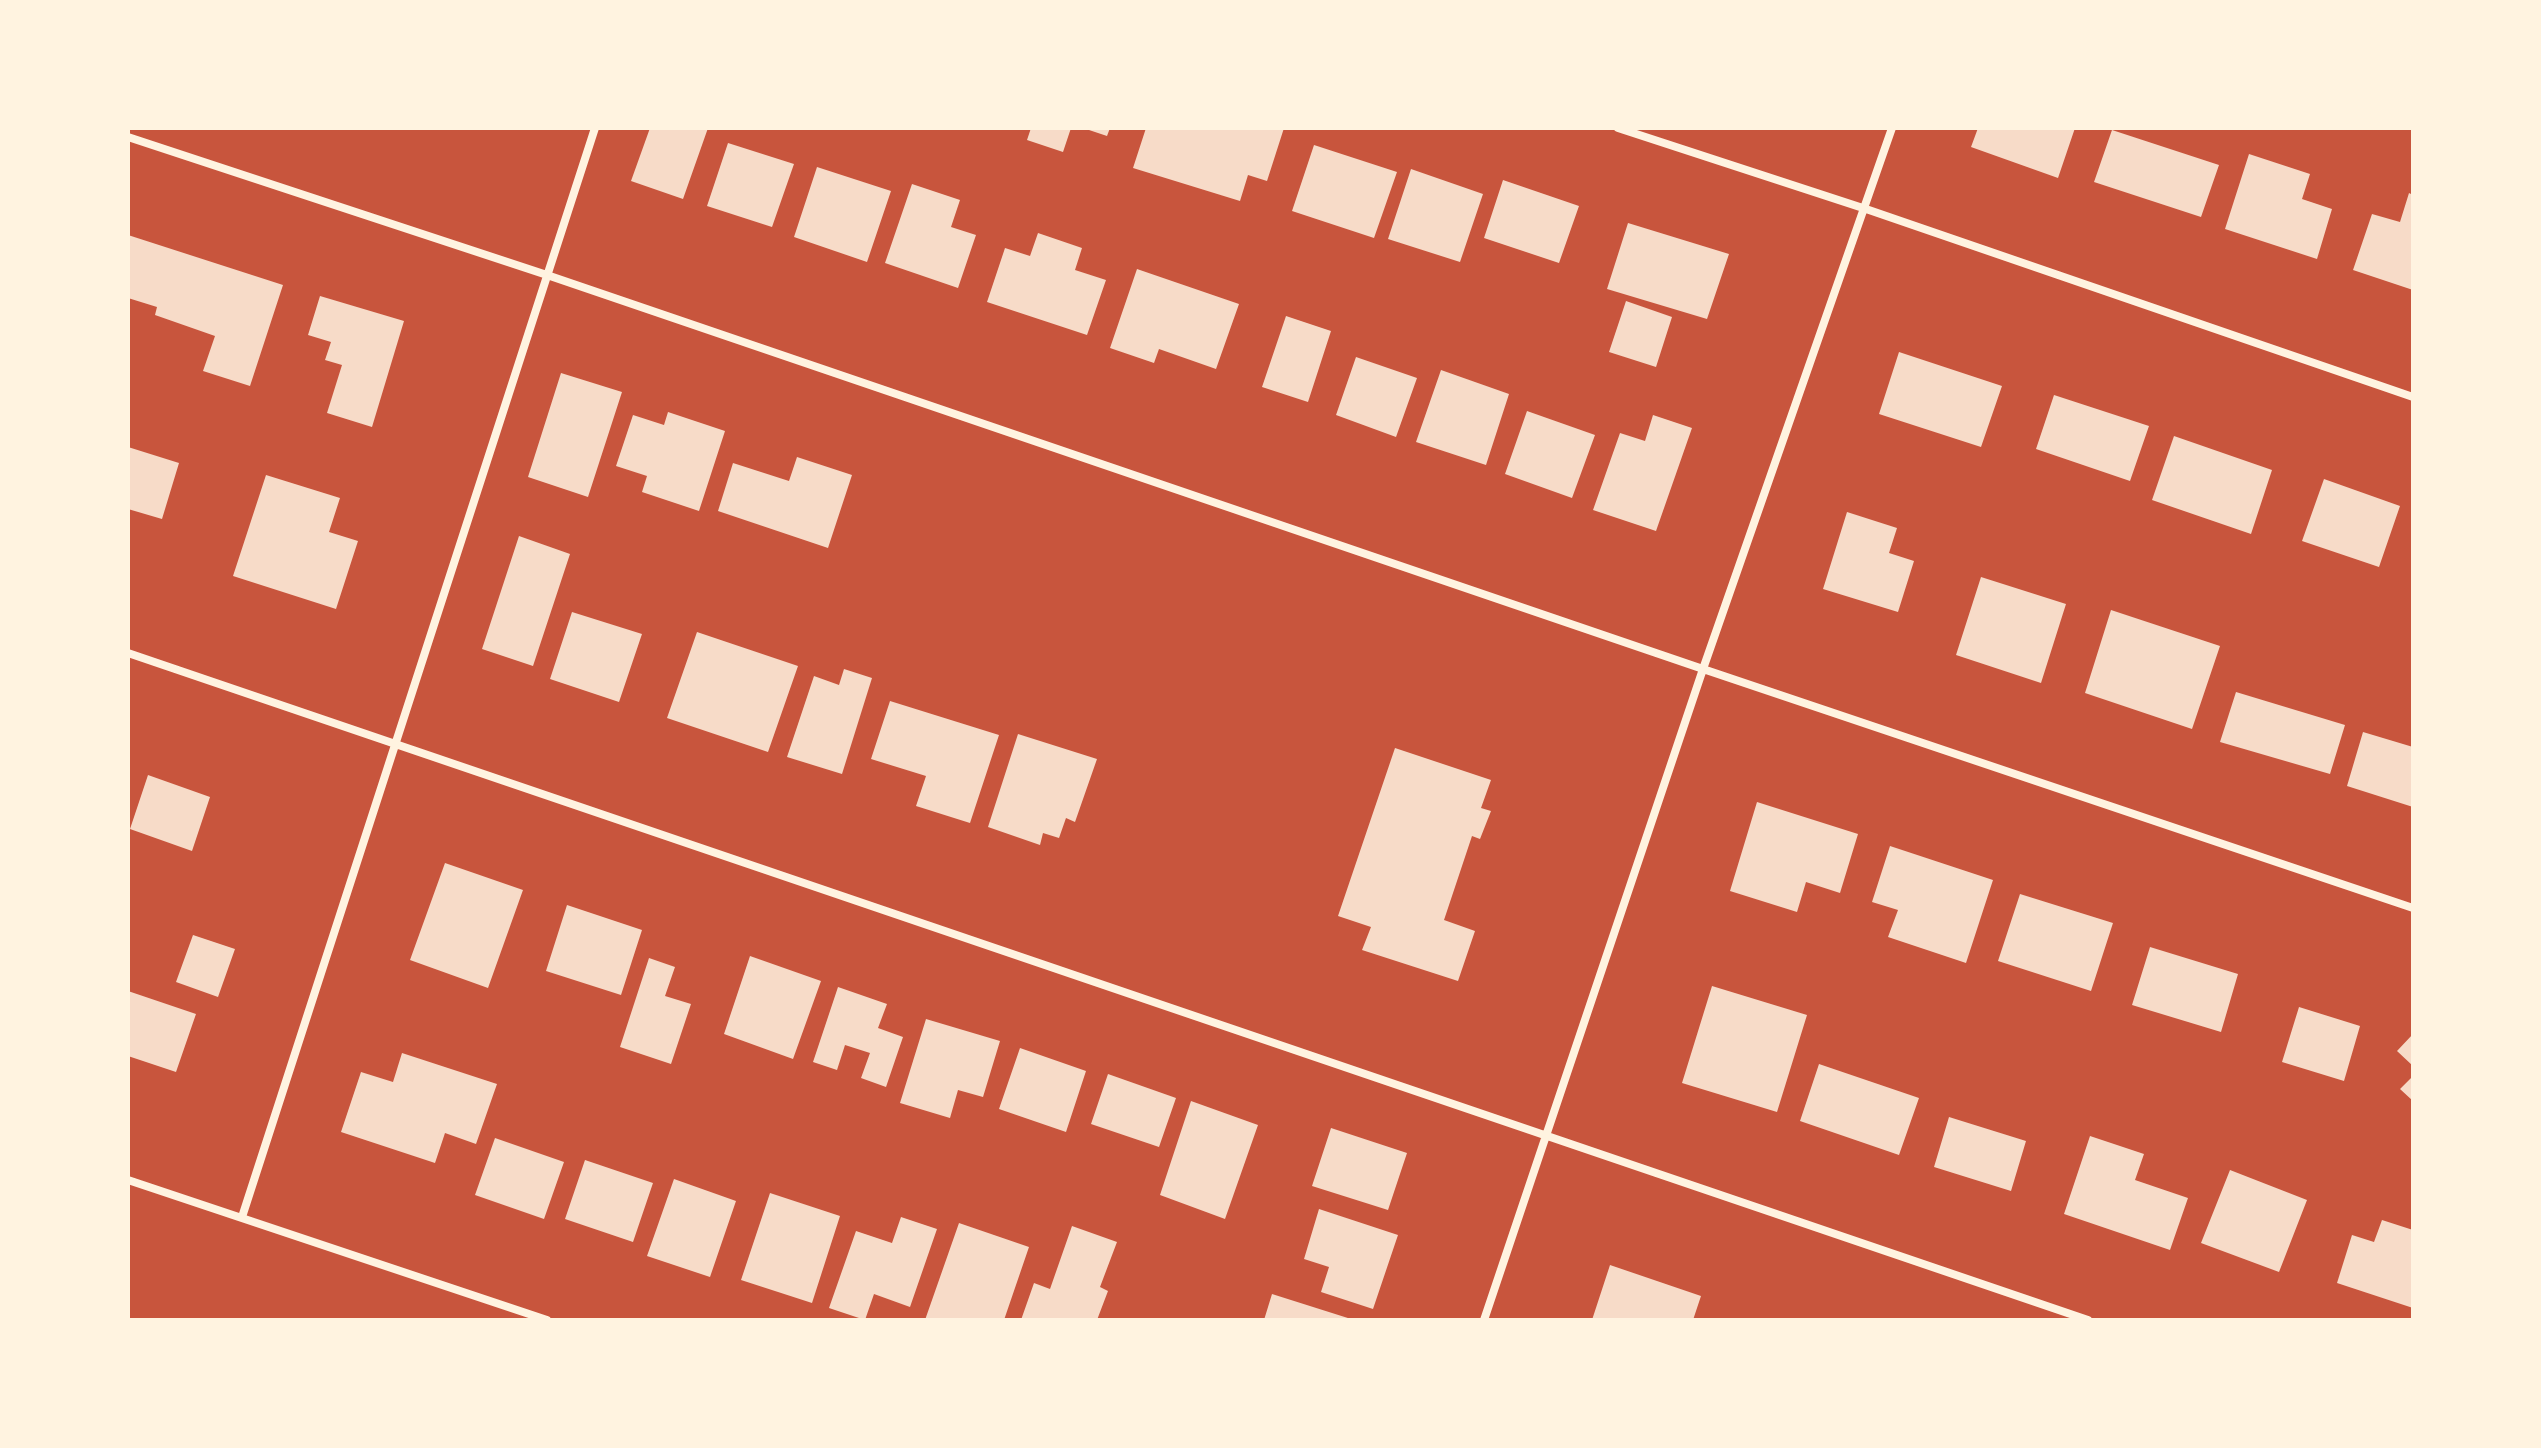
<!DOCTYPE html>
<style>
body{margin:0}
#map{position:relative;width:2541px;height:1448px;overflow:hidden;background:#c8553d;font-family:"Nunito Sans",sans-serif}
canvas{display:block}
.frame{position:absolute;inset:0;border:130px solid #fff3e0;pointer-events:none}
</style>
<div id="map">
<canvas width="2541" height="1448"></canvas>
<div class="frame"></div>
</div>
<script>
const ctx = document.querySelector('canvas').getContext('2d');
ctx.lineJoin = 'round';
function fill(path, color) {
  ctx.fillStyle = color;
  ctx.fill(path, 'evenodd');
}
function toPath(rows) {
  const path = new Path2D();
  for (const r of rows) {
    path.moveTo(r[0], r[1]);
    for (let i = 2; i < r.length; i += 2) path.lineTo(r[i], r[i + 1]);
  }
  return path;
}
function strokePath(path, color, width, dash) {
  ctx.strokeStyle = color;
  ctx.lineWidth = width;
  ctx.lineCap = dash ? 'butt' : 'round';
  ctx.setLineDash(dash || []);
  ctx.stroke(path);
}
const building = toPath([
 [650,128,708,128,683,199,631,181],
 [1031,128,1071,128,1063,152,1027,140],
 [1083,128,1110,128,1107,136],
 [1146,128,1284,128,1267,181,1248,175,1240,201,1133,168],
 [1978,128,2075,128,2058,178,1971,147],
 [2112,130,2219,165,2201,217,2094,182],
 [728,143,794,164,772,227,707,206],
 [1314,145,1397,172,1374,238,1292,211],
 [2249,154,2310,174,2302,199,2332,209,2317,259,2225,229],
 [817,167,891,191,867,262,794,237],
 [1411,169,1483,194,1460,262,1388,239],
 [1503,180,1579,206,1559,263,1484,238],
 [912,184,960,200,951,227,976,235,958,288,885,263],
 [2409,193,2413,195,2413,290,2353,270,2372,214,2400,222],
 [1628,223,1729,254,1707,319,1607,289],
 [1038,233,1082,248,1075,270,1106,280,1087,335,987,302,1005,248,1030,256],
 [128,235,283,285,250,386,203,371,215,336,155,315,157,307,128,298],
 [1137,269,1239,304,1216,369,1159,349,1154,363,1110,348],
 [320,296,404,321,372,427,327,413,342,365,325,360,331,342,308,335],
 [1626,301,1672,317,1656,367,1609,352],
 [1286,316,1331,331,1308,402,1262,387],
 [1899,352,2002,386,1981,447,1879,414],
 [1356,357,1417,378,1396,437,1336,415],
 [1441,370,1509,394,1486,465,1416,442],
 [561,373,622,392,588,497,528,477],
 [2054,395,2149,426,2130,481,2036,449],
 [1527,411,1595,435,1572,498,1505,474],
 [668,412,725,431,699,511,642,492,647,476,616,466,633,415,664,425],
 [1653,415,1692,428,1656,531,1593,510,1620,433,1645,441],
 [2174,436,2272,470,2251,534,2152,500],
 [128,447,179,463,162,519,128,509],
 [797,457,852,475,828,548,718,511,733,463,789,481],
 [266,475,340,498,329,532,358,541,336,609,233,576],
 [2324,479,2400,506,2379,567,2302,541],
 [1847,512,1897,528,1889,553,1914,561,1898,612,1823,589],
 [519,536,570,554,533,666,482,649],
 [1981,577,2066,604,2041,683,1956,655],
 [2111,610,2220,646,2192,729,2085,693],
 [572,612,642,634,619,702,550,679],
 [697,632,798,666,768,752,667,718],
 [844,669,872,678,842,774,787,757,814,676,839,685],
 [2236,692,2345,725,2330,774,2220,742],
 [890,701,999,735,970,823,916,806,926,776,871,759],
 [2363,732,2413,747,2413,807,2347,786],
 [1018,734,1097,759,1075,822,1066,818,1059,838,1043,833,1040,845,988,827],
 [1395,748,1491,780,1481,808,1491,811,1480,839,1472,836,1444,920,1475,931,1458,981,1362,950,1371,927,1338,916],
 [148,775,210,797,192,851,130,829],
 [1757,802,1858,834,1840,893,1806,882,1797,912,1730,891],
 [1890,846,1993,880,1966,963,1888,937,1898,910,1872,902],
 [445,863,523,890,488,988,410,960],
 [2020,894,2113,923,2091,991,1998,961],
 [567,905,642,930,621,995,546,971],
 [193,935,235,949,218,997,176,982],
 [2150,947,2238,974,2221,1032,2132,1005],
 [750,956,821,981,793,1059,724,1034],
 [649,958,675,967,665,996,691,1004,671,1064,620,1047],
 [1712,986,1807,1015,1777,1112,1682,1083],
 [838,987,887,1004,878,1028,903,1037,886,1087,861,1078,870,1053,845,1045,837,1070,813,1062],
 [128,991,196,1014,176,1072,128,1056],
 [2299,1007,2360,1026,2344,1081,2282,1062],
 [926,1019,1000,1041,983,1097,958,1090,950,1118,900,1103],
 [2413,1034,2413,1066,2397,1051],
 [1020,1048,1086,1071,1066,1132,999,1109],
 [402,1053,497,1084,476,1144,445,1133,435,1163,341,1132,361,1072,393,1082],
 [1819,1064,1919,1098,1899,1155,1800,1121],
 [1108,1074,1176,1098,1159,1147,1091,1124],
 [2413,1076,2413,1101,2400,1089],
 [1191,1101,1258,1125,1225,1219,1160,1195],
 [1949,1117,2026,1141,2011,1191,1934,1167],
 [1331,1128,1407,1153,1388,1210,1312,1186],
 [2090,1136,2144,1154,2135,1180,2188,1198,2170,1250,2064,1214],
 [495,1138,564,1162,544,1219,475,1195],
 [585,1160,653,1183,633,1242,565,1219],
 [2230,1170,2307,1200,2279,1272,2201,1243],
 [674,1179,736,1201,710,1277,647,1256],
 [770,1193,840,1216,812,1303,741,1280],
 [1319,1209,1398,1235,1373,1309,1321,1292,1329,1267,1304,1259],
 [901,1217,937,1229,910,1307,874,1294,865,1320,829,1308,856,1231,892,1243],
 [2382,1220,2413,1230,2413,1308,2337,1283,2352,1235,2374,1242],
 [959,1223,1029,1247,1004,1320,925,1320],
 [1072,1226,1117,1242,1100,1287,1108,1291,1097,1320,1021,1320,1034,1283,1050,1289],
 [1610,1265,1701,1296,1693,1320,1592,1320],
 [1272,1294,1351,1319,1351,1320,1264,1320]
]);
const minor = toPath([
 [1618,128,1866,209,2413,397],
 [128,137,547,275,1703,669,2413,908],
 [128,653,2088,1320],
 [128,1180,547,1320],
 [242,1217,595,128],
 [1484,1320,1703,669,1892,128]
]);
fill(building, '#f7dbc8');
strokePath(minor, '#fff3e0', 8);
</script>
